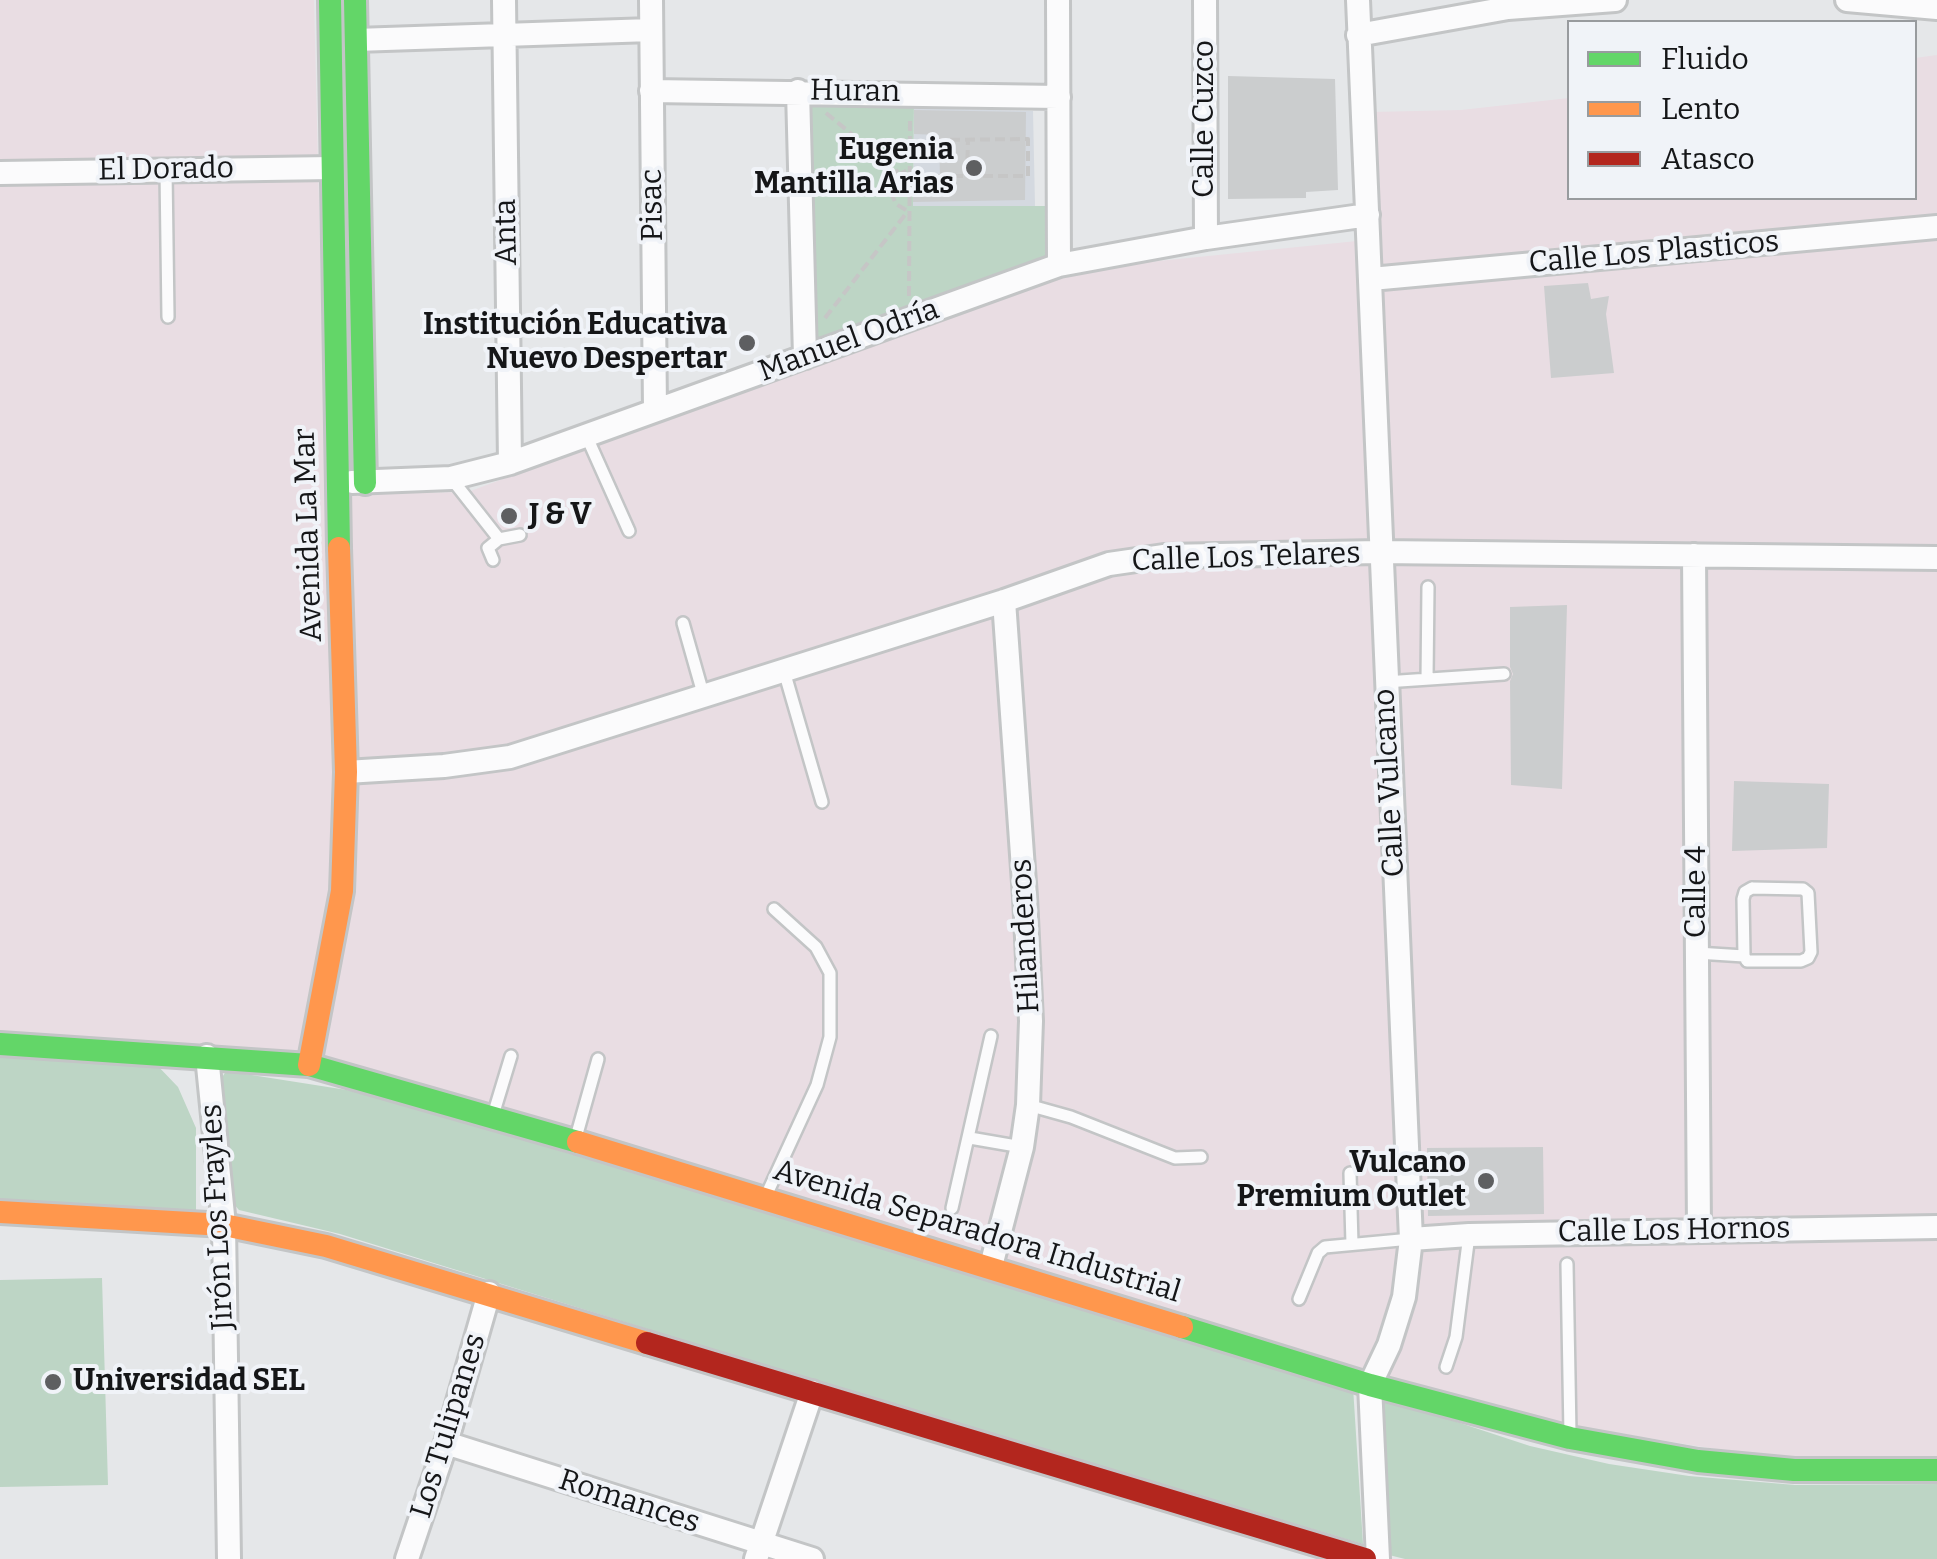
<!DOCTYPE html>
<meta charset="utf-8">
<style>
body{margin:0}
#map{position:relative;width:1937px;height:1559px;overflow:hidden;background:#e5e7e9;font-family:Bitter,serif}
canvas{display:block}
.legend{position:absolute;left:1567px;top:20px;width:350px;height:180px;box-sizing:border-box;background:#f0f3f8;border:2px solid #989b9e;margin:0;padding:12px 18px;list-style:none;font-size:30px;color:#151618}
.legend li{display:flex;align-items:center;gap:20px;height:50px}
.legend b{width:50px;border:2px solid #989b9e}
</style>
<div id="map">
<canvas width="1937" height="1559"></canvas>
<ul class="legend">
<li><b style="height:12px;background:#63d668"></b>Fluido</li>
<li><b style="height:12px;background:#ff974d"></b>Lento</li>
<li><b style="height:12px;background:#b3261e"></b>Atasco</li>
</ul>
</div>
<script>
const ctx = document.querySelector('canvas').getContext('2d');
ctx.lineJoin = 'round';
function fill(path, color) {
  ctx.fillStyle = color;
  ctx.fill(path, 'evenodd');
}
function toPath(rows) {
  const path = new Path2D();
  for (const r of rows) {
    path.moveTo(r[0], r[1]);
    for (let i = 2; i < r.length; i += 2) path.lineTo(r[i], r[i + 1]);
  }
  return path;
}
function strokePath(path, color, width, dash) {
  ctx.strokeStyle = color;
  ctx.lineWidth = width;
  ctx.lineCap = dash ? 'butt' : 'round';
  ctx.setLineDash(dash || []);
  ctx.stroke(path);
}
function label(font, color, halo, rows, align = 'center') {
  ctx.font = font + ' Bitter,serif';
  ctx.lineWidth = 8;
  ctx.setLineDash([]);
  ctx.textBaseline = 'middle';
  ctx.strokeStyle = halo;
  ctx.fillStyle = color;
  for (const [text, x, y, turn = 0] of rows) {
    ctx.save();
    ctx.translate(x, y);
    ctx.rotate((+turn || 0) * Math.PI / 180);
    ctx.textAlign = isNaN(turn) ? turn : align;
    if (halo) ctx.strokeText(text, 0, 0);
    ctx.fillText(text, 0, 0);
    ctx.restore();
  }
}
const industrial = toPath([
 [0,0,314,0,326,494,468,492,1059,271,1377,239,1372,112,1461,110,1569,98,1570,198,1914,198,1915,58,1937,55,1937,1462,1789,1461,1520,1417,298,1055,0,1035]
]);
const built = toPath([
 [914,108,1033,111,1035,206,913,207]
]);
const green = toPath([
 [805,97,914,99,913,206,1052,206,1053,254,810,343],
 [0,1056,155,1063,178,1087,196,1128,196,1211,0,1200],
 [226,1071,366,1093,1353,1387,1363,1544,838,1388,340,1234,239,1210,224,1193,215,1089],
 [102,1278,108,1485,0,1487,0,1280],
 [1378,1396,1530,1446,1609,1464,1689,1476,1795,1485,1937,1484,1937,1559,1405,1559,1385,1554]
]);
const building = toPath([
 [1228,76,1335,79,1338,190,1306,192,1306,198,1228,199],
 [914,110,1026,112,1025,200,913,202,913,179,940,179,939,135,914,134],
 [1588,283,1591,299,1609,296,1606,314,1614,373,1551,378,1544,286],
 [1567,605,1562,789,1511,785,1510,681,1513,674,1510,667,1510,607],
 [1734,781,1829,784,1827,848,1732,851],
 [1543,1147,1544,1214,1428,1216,1427,1148]
]);
const path = toPath([
 [826,113,898,172],
 [967,175,968,139],
 [938,176,1028,176,1028,139,938,140],
 [821,192,890,191],
 [906,210,896,204,890,191,893,177,910,169],
 [909,296,910,116],
 [825,318,908,211]
]);
const lane = toPath([
 [166,171,168,317],
 [586,435,629,531],
 [451,478,499,539],
 [493,560,488,548,499,539,520,535],
 [683,623,704,697],
 [784,671,822,802],
 [1427,679,1428,587],
 [1385,682,1504,674],
 [1752,888,1803,889,1808,893,1811,952,1808,958,1801,961,1747,961,1744,956,1743,899,1745,892,1752,888],
 [1697,953,1744,956],
 [1028,1105,1071,1117,1175,1158,1201,1157],
 [494,1112,511,1056],
 [970,1138,1022,1147],
 [575,1141,598,1059],
 [1350,1173,1352,1244],
 [765,1198,817,1085,830,1037,830,973,816,947,774,909],
 [952,1208,991,1036],
 [1567,1264,1570,1434],
 [1299,1299,1318,1253,1325,1247,1411,1239],
 [1446,1367,1456,1337,1469,1235]
]);
const street = toPath([
 [504,0,510,463],
 [651,0,655,409],
 [1058,0,1059,265],
 [1205,0,1206,238],
 [1358,0,1411,1239,1404,1297,1389,1345,1370,1385,1378,1559],
 [1847,0,1937,8],
 [1358,35,1508,8,1615,0],
 [356,40,651,30],
 [651,91,1059,97],
 [798,91,805,357],
 [0,173,332,168],
 [1371,279,1937,227],
 [352,482,451,478,510,463,1059,265,1206,238,1368,215],
 [1694,555,1699,1230],
 [346,772,444,766,510,757,1004,601,1109,564,1164,556,1379,552,1937,558],
 [207,1056,224,1225,229,1559],
 [1411,1239,1469,1235,1937,1227],
 [991,1266,1022,1147,1028,1105,1031,1021,1025,897,1004,601],
 [446,1443,812,1559],
 [407,1559,446,1443,489,1293],
 [756,1559,812,1392]
]);
const fast = toPath([
 [330,0,339,548],
 [355,0,365,483],
 [0,1044,309,1065,578,1142],
 [1182,1327,1370,1385,1570,1438,1698,1461,1794,1470,1937,1470]
]);
const slow = toPath([
 [309,1065,342,891,346,772,339,548],
 [578,1142,1182,1327],
 [0,1212,224,1225,326,1246,647,1343]
]);
const jam = toPath([
 [647,1343,1365,1559]
]);
const markers = [
 [974,168,10,"#5e5f61"],
 [747,343,10,"#5e5f61"],
 [509,516,10,"#5e5f61"],
 [1486,1181,10,"#5e5f61"],
 [53,1382,10,"#5e5f61"]
];
const streetNames = [
 ["Huran",855,92,1],
 ["Calle Cuzco",1205,119,-90],
 ["El Dorado",166,170,-1],
 ["Pisac",653,205,-91],
 ["Anta",507,232,-91],
 ["Calle Los Plasticos",1654,253,-5],
 ["Manuel Odría",849,341,-20],
 ["Avenida La Mar",309,535,-92],
 ["Calle Los Telares",1246,558,-2],
 ["Calle Vulcano",1390,783,-93],
 ["Calle 4",1697,892,-90],
 ["Hilanderos",1026,936,-93],
 ["Jirón Los Frayles",218,1217,-93],
 ["Calle Los Hornos",1674,1231,-1],
 ["Avenida Separadora Industrial",977,1232,17],
 ["Los Tulipanes",449,1426,-73],
 ["Romances",629,1502,18]
];
const poiNames = [
 ["Eugenia",954,151],
 ["Mantilla Arias",954,185],
 ["Institución Educativa",727,326],
 ["Nuevo Despertar",727,360],
 ["J & V",529,516,"left"],
 ["Vulcano",1466,1164],
 ["Premium Outlet",1466,1198],
 ["Universidad SEL",73,1382,"left"]
];
fill(industrial, '#e9dde3');
fill(built, '#d4d9e0');
fill(green, '#bdd5c5');
fill(building, '#cbcdce');
strokePath(lane, '#c3c5c6', 16);
strokePath(street, '#c3c5c6', 28);
strokePath(fast, '#c3c5c6', 28);
strokePath(slow, '#c3c5c6', 28);
strokePath(jam, '#c3c5c6', 28);
strokePath(path, '#c6c6c6', 4, [10, 5]);
strokePath(lane, '#fbfbfc', 11);
strokePath(street, '#fbfbfc', 22);
strokePath(fast, '#63d668', 22);
strokePath(slow, '#ff974d', 22);
strokePath(jam, '#b3261e', 22);
for (const [x, y, r, color] of markers) {
  const dot = new Path2D();
  dot.arc(x, y, r, 0, 2 * Math.PI);
  ctx.fillStyle = color;
  ctx.fill(dot);
  strokePath(dot, '#f0f3f8', 4);
}
label('30px', '#151618', '#f0f3f8', streetNames);
label('bold 30px', '#151618', '#f0f3f8', poiNames, 'right');
</script>
